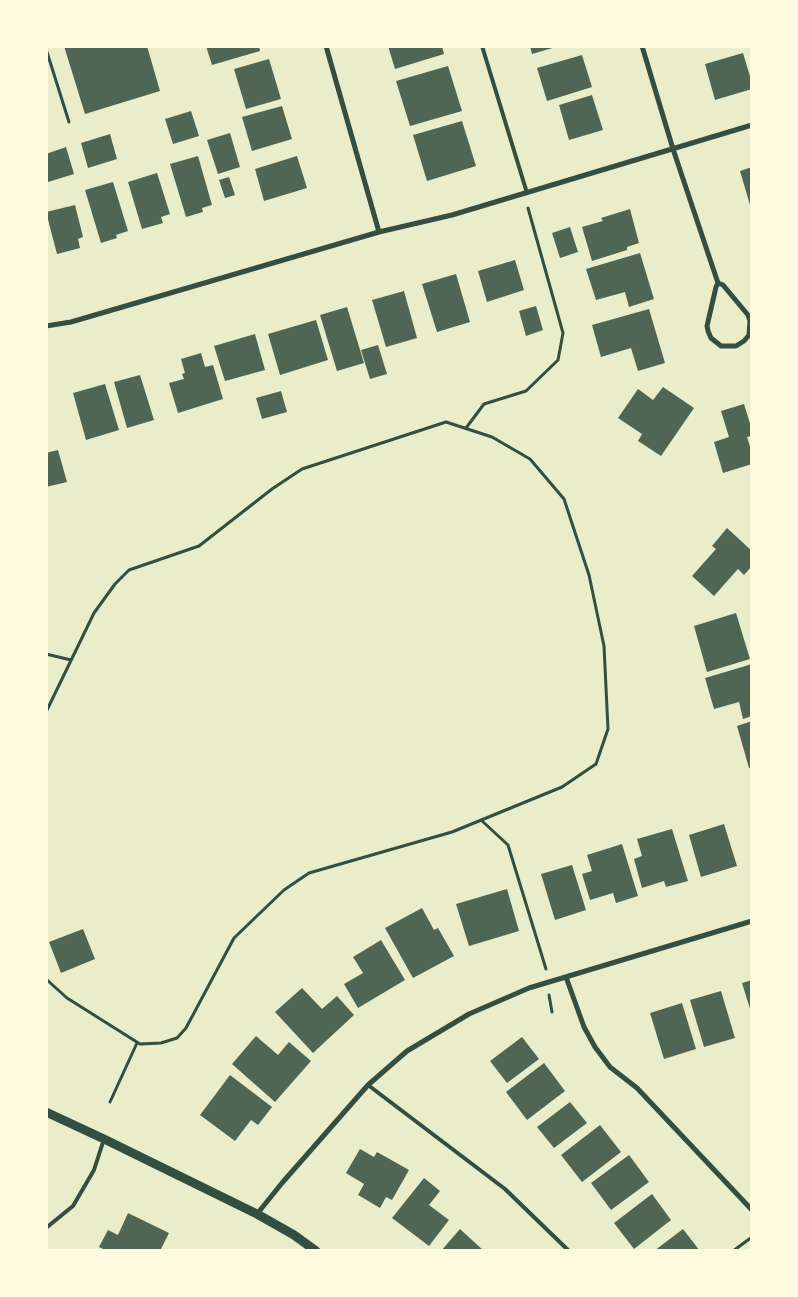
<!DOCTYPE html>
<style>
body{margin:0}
#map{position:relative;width:798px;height:1297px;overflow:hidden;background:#e9edc9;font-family:"Zilla Slab",serif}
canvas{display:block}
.frame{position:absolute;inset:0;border:48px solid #fefae0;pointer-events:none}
</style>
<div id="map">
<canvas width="798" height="1297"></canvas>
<div class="frame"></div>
</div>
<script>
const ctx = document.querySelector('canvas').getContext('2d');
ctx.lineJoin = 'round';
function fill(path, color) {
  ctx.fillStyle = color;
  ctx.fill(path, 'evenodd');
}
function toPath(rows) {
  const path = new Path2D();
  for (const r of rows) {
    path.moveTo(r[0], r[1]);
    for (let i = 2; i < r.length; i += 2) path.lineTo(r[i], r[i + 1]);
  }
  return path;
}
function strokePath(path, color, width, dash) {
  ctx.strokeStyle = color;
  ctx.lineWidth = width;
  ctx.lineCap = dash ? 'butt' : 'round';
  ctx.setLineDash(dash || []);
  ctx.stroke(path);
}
const building = toPath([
 [64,46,147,46,160,91,85,114],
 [206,46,259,46,260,51,212,65],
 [388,46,442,46,444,54,395,69],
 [530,46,555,46,556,47,532,54],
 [743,53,752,83,752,89,715,100,705,64],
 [582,55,592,87,547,101,537,68],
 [269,59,281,99,246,109,234,69],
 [448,66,462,111,410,126,396,81],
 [592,95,603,130,569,140,559,105],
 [282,106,292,139,252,151,242,117],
 [191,111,199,136,173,144,165,119],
 [462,121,476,166,427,181,413,135],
 [230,133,240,167,218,174,207,140],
 [110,134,117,159,88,168,81,143],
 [66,147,74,174,48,182,46,176,46,154],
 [198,156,212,205,202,208,203,212,186,217,170,164],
 [297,156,307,188,264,201,255,169],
 [752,167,752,204,750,205,740,171],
 [157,173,170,214,161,217,163,223,142,229,128,182],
 [229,177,235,195,225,198,219,180],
 [113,182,128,231,116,235,117,238,101,243,85,190],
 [75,205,83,237,78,239,80,248,57,254,46,212],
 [630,209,639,243,627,247,627,250,592,261,582,227,603,221,601,218],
 [570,227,578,252,560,258,552,233],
 [640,253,654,299,629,307,625,292,596,300,586,269],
 [515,260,524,290,487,302,478,271],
 [456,274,470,322,437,332,422,284],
 [404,291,417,338,386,347,372,300],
 [536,306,543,330,526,336,519,311],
 [347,307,364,363,337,371,320,315],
 [649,309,665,363,638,371,631,348,601,357,592,325],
 [316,320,328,360,280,375,268,334],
 [255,334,265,370,225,381,214,346],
 [378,345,387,374,370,379,361,350],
 [201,353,205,367,213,365,223,399,178,413,169,383,184,379,182,374,185,373,181,359],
 [140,375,154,420,127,428,114,382],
 [105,384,119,430,86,440,73,393],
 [663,387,694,408,661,456,638,441,642,434,618,418,638,389,653,400],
 [281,391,287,412,262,419,256,398],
 [744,404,752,430,752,436,747,437,752,453,752,464,723,473,714,442,729,437,721,411],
 [58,450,67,482,46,487,46,453],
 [727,528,752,551,752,566,744,575,738,569,714,596,692,576,716,549,712,546],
 [736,613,750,659,707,672,694,626],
 [752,664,752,716,743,719,739,702,714,709,705,678],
 [752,721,752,767,749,768,737,726],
 [724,824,737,866,701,877,689,835],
 [672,829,688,881,666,887,664,881,642,888,634,859,642,856,637,839],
 [622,844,638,896,616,903,613,893,590,900,582,874,592,871,587,855],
 [572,865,586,910,555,920,541,874],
 [507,889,519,931,469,946,456,904],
 [422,908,434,930,438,928,454,956,413,978,385,928],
 [83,929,95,959,61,973,49,942],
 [381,940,405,980,358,1008,344,984,363,973,353,957],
 [752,980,752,1012,751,1012,742,983],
 [302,988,322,1009,337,996,354,1015,313,1053,275,1012],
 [721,991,735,1038,704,1047,690,1000],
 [682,1003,696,1049,664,1059,650,1013],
 [256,1036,278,1055,289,1042,311,1061,275,1102,232,1064],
 [522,1037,539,1059,507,1083,490,1061],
 [544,1063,565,1091,527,1120,506,1092],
 [230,1075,272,1107,258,1125,251,1120,235,1141,200,1115],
 [570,1102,587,1123,554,1148,537,1127],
 [600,1125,621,1152,582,1182,561,1155],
 [360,1149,374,1157,377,1152,409,1170,392,1200,386,1197,380,1208,358,1195,364,1184,346,1173],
 [629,1155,649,1182,611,1210,591,1183],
 [424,1178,440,1191,429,1205,449,1220,429,1246,392,1218],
 [652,1194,671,1220,634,1249,614,1223],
 [128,1213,169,1233,160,1251,107,1251,99,1247,108,1230,118,1235],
 [460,1229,484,1251,441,1251],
 [683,1229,700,1251,654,1251]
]);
const path = toPath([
 [46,49,69,122],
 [466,428,484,404,526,391,558,360,563,333,528,208],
 [46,654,71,660],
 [46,712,94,613,115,584,129,570,199,546,272,489,302,469,446,422,492,437,530,459,564,499,589,575,604,646,608,729,596,764,562,787,452,832,309,873,284,890,234,938,186,1028,177,1038,161,1043,140,1044,67,998,46,979],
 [481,820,508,845,546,969],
 [549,995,552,1012],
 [110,1102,137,1043],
 [733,1251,752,1237]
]);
const service = toPath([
 [482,46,527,193],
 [368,1085,505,1189,569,1251],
 [46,1228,73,1206,94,1170,104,1139]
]);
const minor = toPath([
 [326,46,379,232],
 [642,46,673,149,718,283,723,285,748,315,750,321,749,335,744,341,736,346,721,346,711,338,708,331,707,326,716,287,718,283],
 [46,326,71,322,379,232,452,215,752,125],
 [566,977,584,1027,595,1047,610,1067,637,1088,752,1210],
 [257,1214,282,1183,368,1085,407,1051,469,1014,529,988,752,921]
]);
const tertiary = toPath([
 [46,1112,104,1139,257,1214,294,1235,316,1251]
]);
fill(building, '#4f6655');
strokePath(path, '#344e41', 3);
strokePath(service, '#344e41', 4);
strokePath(minor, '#344e41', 5);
strokePath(tertiary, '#344e41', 9);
</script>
